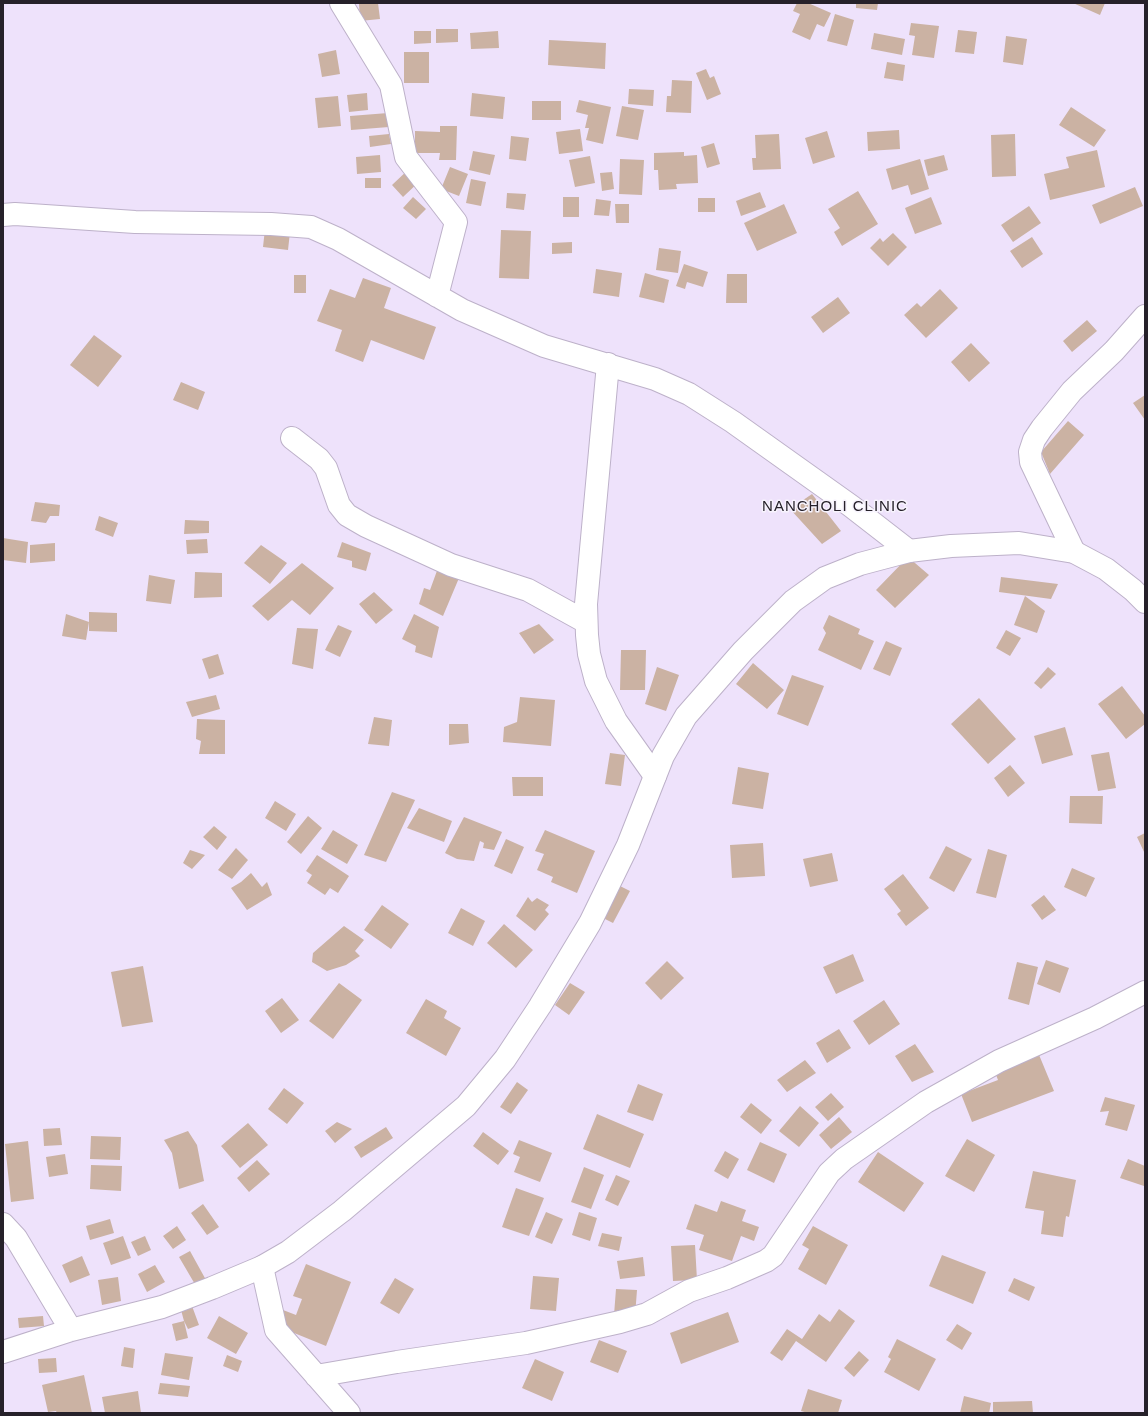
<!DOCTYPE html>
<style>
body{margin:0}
#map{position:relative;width:1148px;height:1416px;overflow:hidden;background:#eee2fb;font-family:Arial,sans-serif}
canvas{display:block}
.frame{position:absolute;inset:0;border:4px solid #26212a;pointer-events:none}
</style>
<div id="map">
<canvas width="1148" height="1416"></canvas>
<div class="frame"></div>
</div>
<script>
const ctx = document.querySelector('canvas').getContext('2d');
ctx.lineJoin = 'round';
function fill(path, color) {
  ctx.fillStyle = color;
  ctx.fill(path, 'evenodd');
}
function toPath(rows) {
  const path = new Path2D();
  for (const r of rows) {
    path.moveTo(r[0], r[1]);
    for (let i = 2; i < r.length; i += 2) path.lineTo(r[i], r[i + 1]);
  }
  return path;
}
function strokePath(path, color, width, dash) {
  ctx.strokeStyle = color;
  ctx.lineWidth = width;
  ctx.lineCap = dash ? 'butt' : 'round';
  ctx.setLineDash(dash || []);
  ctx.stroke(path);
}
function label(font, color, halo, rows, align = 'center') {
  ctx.font = font + ' Arial,sans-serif';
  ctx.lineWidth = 3;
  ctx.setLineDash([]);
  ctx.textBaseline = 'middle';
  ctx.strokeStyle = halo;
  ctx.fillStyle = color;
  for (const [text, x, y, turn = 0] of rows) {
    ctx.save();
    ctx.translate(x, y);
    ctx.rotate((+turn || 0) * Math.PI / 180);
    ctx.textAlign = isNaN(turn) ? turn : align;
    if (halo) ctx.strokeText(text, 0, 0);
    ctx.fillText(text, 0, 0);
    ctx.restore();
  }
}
const building = toPath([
 [378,3,380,19,360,21,359,4],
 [797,3,808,3,831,13,824,27,817,24,810,40,792,32,800,14,793,11],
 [856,3,878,3,877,10,856,8],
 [1073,3,1105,3,1100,15],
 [835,14,854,20,847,46,827,41],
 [911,23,939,26,934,58,912,55,915,36,909,35],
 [436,29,458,29,458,42,436,43],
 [958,30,977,32,974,54,955,52],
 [414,31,431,31,431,43,414,44],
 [498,31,499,48,471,49,470,33],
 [874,33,905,39,902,55,871,49],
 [1006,36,1027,39,1023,65,1003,62],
 [549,40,606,43,605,69,548,65],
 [336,50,340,74,322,77,318,54],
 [404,52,429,52,429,83,404,83],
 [887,62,905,65,903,81,884,78],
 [706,69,710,78,714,76,721,94,707,100,696,73],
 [672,80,692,81,691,113,666,112,667,96,671,96],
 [629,89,654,90,653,106,628,104],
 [367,93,368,110,349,112,347,95],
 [472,93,505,97,503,119,470,116],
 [338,96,341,126,318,128,315,98],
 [579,100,611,107,603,144,586,140,589,128,585,128,588,115,576,112],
 [532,101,561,101,561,120,532,120],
 [622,106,644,110,638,140,616,136],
 [1071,107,1106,130,1094,147,1059,125],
 [388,113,389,127,351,130,350,116],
 [440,126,457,126,456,160,439,160,440,153,415,153,415,131,440,132],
 [580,129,583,151,559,154,556,132],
 [899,130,900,149,868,151,867,132],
 [827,131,835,157,813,164,805,138],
 [389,134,391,144,370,147,369,136],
 [779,134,781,169,753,170,752,158,756,158,755,135],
 [1015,134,1016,176,992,177,991,135],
 [511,136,529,138,526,161,509,159],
 [714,143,720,164,707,168,701,147],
 [1097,150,1105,187,1050,200,1044,174,1069,168,1066,157],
 [473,151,495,155,490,175,469,170],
 [684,152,684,156,697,155,698,183,676,184,677,189,659,190,658,170,654,170,654,153],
 [380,155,381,172,357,174,356,157],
 [944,155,948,170,928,176,924,160],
 [590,156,595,183,575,187,569,160],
 [620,159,644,160,642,195,619,194],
 [920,159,929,189,911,195,908,185,892,190,886,169],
 [450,167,468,174,459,196,441,189],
 [410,168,421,180,403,197,392,185],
 [612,172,614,189,602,191,600,173],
 [365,178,381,178,381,188,365,188],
 [471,179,486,182,481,206,466,203],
 [1135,187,1143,206,1100,224,1092,205],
 [858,191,878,224,842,246,834,232,840,228,828,209],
 [760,192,766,207,741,216,736,201],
 [507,193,526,194,524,210,506,208],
 [413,197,426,209,416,219,403,208],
 [563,197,579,197,579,217,563,217],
 [931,197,942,224,915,234,905,208],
 [698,198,715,198,715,212,698,212],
 [596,199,611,201,609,216,594,215],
 [615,204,629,204,629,223,616,223],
 [784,204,797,233,757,251,744,223],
 [1029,206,1041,223,1013,242,1001,225],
 [265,229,290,232,288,250,263,247],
 [501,230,531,231,529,279,499,278],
 [893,233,907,247,888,266,870,248,880,238,883,242],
 [1032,237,1043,254,1022,268,1010,251],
 [572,242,572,253,552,254,552,243],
 [659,248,681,251,678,273,656,270],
 [684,264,708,272,703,287,687,282,685,289,676,286],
 [596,269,622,273,619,297,593,293],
 [645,273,669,280,664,303,639,297],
 [727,274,747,274,747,303,726,303],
 [294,275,306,275,306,293,294,293],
 [363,278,391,288,384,308,436,327,424,360,371,340,363,362,335,351,342,330,317,321,330,289,355,298],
 [940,289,958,308,926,338,904,315,917,303,921,307],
 [838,297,850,313,823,333,811,317],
 [1087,320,1097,331,1072,352,1063,341],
 [94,335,122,356,98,387,70,365],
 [971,343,990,363,969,382,951,362],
 [181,382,205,392,198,410,173,400],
 [1145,395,1145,420,1133,403],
 [1068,421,1084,435,1050,474,1041,452],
 [812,494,841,531,822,544,790,509],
 [35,502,60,505,59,516,50,516,46,523,31,521],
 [99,516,118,523,113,537,95,530],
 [185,520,209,521,209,533,184,534],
 [3,538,28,542,26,563,3,560],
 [207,539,208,553,187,554,186,540],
 [342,542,371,553,366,571,352,567,352,561,337,557],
 [55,543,55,561,30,563,30,545],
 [261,545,287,563,270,584,244,563],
 [908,557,929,575,895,608,876,590],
 [302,563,334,588,310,615,292,600,268,621,252,606],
 [438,568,459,578,443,616,419,604,424,588,430,590],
 [195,572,222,573,222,597,194,598],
 [149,575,175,580,171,604,146,601],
 [1001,577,1058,584,1051,599,999,592],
 [374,592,393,610,376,624,359,604],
 [1025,596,1045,611,1037,633,1014,625],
 [89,612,117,613,117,632,89,631],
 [66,614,89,622,86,640,62,636],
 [414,614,439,627,432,658,415,652,416,646,402,639],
 [829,615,860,629,858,634,874,641,861,670,818,650,826,633,823,628],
 [539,624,554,640,534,654,519,633],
 [338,625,352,631,340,657,325,650],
 [297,628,318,629,313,669,292,664],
 [1006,630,1021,638,1010,656,996,648],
 [886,641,902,648,890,676,873,669],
 [621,650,646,650,645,690,620,690],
 [218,654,224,674,209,679,202,659],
 [753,663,784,690,767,709,736,684],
 [657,667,679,675,666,711,645,704],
 [1048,667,1056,674,1041,689,1034,683],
 [792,675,824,686,808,726,777,714],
 [1122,686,1145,716,1145,724,1126,739,1098,704],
 [216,695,220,709,192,717,186,702],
 [520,697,555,700,551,746,503,742,504,727,517,722],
 [979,698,1016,739,988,764,951,724],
 [374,717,392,720,389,746,368,744],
 [197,719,225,720,225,754,199,754,201,741,196,739],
 [449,724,468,724,469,743,449,745],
 [1065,727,1073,755,1042,764,1034,736],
 [1109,752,1116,788,1098,791,1091,755],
 [610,753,625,755,621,786,605,784],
 [1010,765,1025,783,1008,797,994,778],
 [738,767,769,773,763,809,732,804],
 [512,777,543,777,543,796,513,796],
 [392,792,415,800,386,862,364,855],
 [1070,796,1103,796,1102,824,1069,823],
 [275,801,296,814,286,831,265,818],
 [419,808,452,821,444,842,407,828],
 [308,816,322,828,301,854,287,842],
 [464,817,502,832,494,850,483,848,484,843,480,841,474,861,457,859,445,853],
 [214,826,227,837,217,850,203,837],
 [333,830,358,845,347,864,321,849],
 [545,830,595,851,577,893,551,882,553,877,537,870,544,854,535,851],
 [1145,833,1145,854,1137,837],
 [506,839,524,847,512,874,494,866],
 [763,843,765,876,732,878,730,845],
 [946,846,972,859,954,892,929,878],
 [236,848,248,860,232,879,218,870],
 [988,849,1007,855,996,898,976,893],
 [190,850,205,855,192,869,183,863],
 [832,853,838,881,810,887,803,859],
 [317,855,349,876,338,893,330,888,325,895,307,883,312,875,306,871],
 [1072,868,1095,878,1086,897,1064,887],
 [251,873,262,887,267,882,272,895,247,910,231,888,241,882],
 [903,874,929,908,906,926,897,914,901,911,884,889],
 [620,886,630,891,613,923,603,918],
 [1044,895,1056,910,1042,920,1031,905],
 [528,897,532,902,537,898,549,905,545,910,549,914,535,931,516,916],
 [382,905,409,924,391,949,364,930],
 [461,908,485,921,473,946,448,933],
 [504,924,533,950,516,968,487,943],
 [344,926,364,940,355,951,360,956,346,965,327,971,312,962,313,953],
 [853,954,864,981,836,994,823,967],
 [1046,960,1069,968,1060,993,1037,984],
 [667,961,684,978,661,1000,645,983],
 [1017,962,1038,967,1029,1005,1008,999],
 [143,966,153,1022,122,1027,111,972],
 [339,983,362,1000,333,1039,309,1021],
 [570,983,585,992,569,1015,555,1005],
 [282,998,299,1020,281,1033,265,1011],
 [426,999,447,1011,444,1018,461,1028,446,1056,406,1033],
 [884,1000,900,1024,869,1045,853,1021],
 [839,1029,851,1048,827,1063,816,1043],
 [915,1044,934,1072,912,1082,895,1056],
 [1037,1050,1054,1091,972,1122,961,1094,998,1080,993,1067],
 [805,1060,816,1073,787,1092,777,1080],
 [517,1082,528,1090,511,1114,500,1107],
 [638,1084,663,1094,653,1121,627,1112],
 [284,1088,304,1103,287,1124,268,1109],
 [831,1093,844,1107,828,1121,815,1107],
 [1105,1097,1135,1105,1127,1131,1105,1125,1109,1111,1100,1112],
 [751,1103,772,1120,761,1134,740,1117],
 [800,1106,819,1123,799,1147,779,1131],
 [597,1114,644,1134,630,1168,583,1149],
 [839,1117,852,1132,831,1149,819,1135],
 [337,1122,352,1129,335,1143,325,1131],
 [248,1123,268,1145,240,1168,221,1146],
 [386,1127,393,1138,361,1158,354,1147],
 [60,1128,62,1145,44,1146,43,1129],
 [188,1131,197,1145,204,1181,179,1189,172,1153,164,1140],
 [483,1132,509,1151,498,1165,473,1146],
 [91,1136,121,1137,120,1160,90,1159],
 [967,1139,995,1155,974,1192,945,1176],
 [519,1140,552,1153,540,1182,514,1172,520,1157,513,1154],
 [28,1141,34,1199,11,1202,5,1144],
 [760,1142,787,1154,774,1183,747,1170],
 [725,1151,739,1159,728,1179,714,1171],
 [878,1152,924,1183,904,1212,858,1182],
 [65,1154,68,1174,49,1177,46,1157],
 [1128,1159,1145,1166,1144,1186,1120,1178],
 [257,1160,270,1174,249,1192,237,1178],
 [91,1165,122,1166,121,1191,90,1189],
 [584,1167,604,1175,591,1209,571,1202],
 [1033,1171,1076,1180,1069,1217,1066,1216,1063,1237,1041,1234,1044,1211,1025,1208],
 [616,1175,630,1181,618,1206,605,1200],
 [516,1188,544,1198,529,1236,502,1227],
 [721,1201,746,1210,742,1221,759,1227,754,1241,741,1236,732,1261,699,1250,704,1235,686,1229,695,1204,717,1212],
 [203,1204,219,1227,207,1235,191,1213],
 [546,1212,563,1219,552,1244,535,1237],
 [579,1212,597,1218,590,1241,572,1235],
 [110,1219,114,1233,90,1240,86,1226],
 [177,1226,186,1240,173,1249,163,1236],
 [813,1226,848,1245,826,1285,798,1269,809,1249,802,1245],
 [602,1233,622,1237,619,1251,598,1246],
 [123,1236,131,1258,111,1265,103,1243],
 [145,1236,151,1250,138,1256,131,1242],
 [695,1245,697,1280,673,1281,671,1246],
 [190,1251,206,1280,196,1286,179,1257],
 [942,1255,986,1272,973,1304,929,1286],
 [82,1256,90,1275,70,1283,62,1265],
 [643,1257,645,1276,620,1279,617,1261],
 [306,1264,351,1282,326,1346,277,1326,283,1310,296,1315,302,1299,293,1296],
 [155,1265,165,1282,147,1292,138,1274],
 [533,1276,559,1278,556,1311,530,1309],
 [118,1277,121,1301,102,1305,98,1280],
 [395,1278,414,1289,399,1314,380,1303],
 [1014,1278,1035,1287,1029,1301,1008,1291],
 [616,1289,637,1290,635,1316,614,1315],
 [192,1306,199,1325,188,1329,184,1321,188,1338,176,1341,172,1324,184,1321,181,1310],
 [839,1309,855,1321,826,1362,796,1341,782,1361,770,1353,787,1329,802,1339,819,1314,830,1322],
 [728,1312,739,1342,681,1364,670,1333],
 [43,1316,44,1326,19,1328,18,1318],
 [219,1316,248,1333,236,1354,207,1338],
 [957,1324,972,1333,962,1350,946,1340],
 [897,1339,936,1359,919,1391,884,1372,891,1359,888,1357],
 [599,1340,627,1351,618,1373,590,1362],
 [124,1347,135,1349,133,1368,121,1366],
 [859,1351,869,1360,854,1377,844,1368],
 [165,1353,193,1357,189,1380,161,1375],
 [227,1355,242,1361,238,1372,223,1366],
 [56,1358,57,1372,39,1373,38,1359],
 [535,1359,564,1372,552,1401,522,1388],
 [84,1375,92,1413,57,1413,56,1411,48,1412,42,1385],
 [160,1383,190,1386,188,1397,158,1394],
 [808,1389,842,1400,838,1413,808,1413,801,1411],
 [138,1391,141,1413,105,1413,102,1397],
 [964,1396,991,1403,989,1413,960,1413],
 [1032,1401,1033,1413,993,1413,993,1402]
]);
const minor = toPath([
 [341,3,391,85,406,157,456,222,437,296],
 [3,215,15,214,135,222,271,224,311,227,338,239,462,310,544,346,655,379,689,394,733,422,851,506,909,551],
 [608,364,586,604,587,635,589,654,596,681,616,721,655,776],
 [292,438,319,459,326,468,339,505,347,515,366,526,451,565,528,590,586,622],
 [1074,552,1031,462,1030,452,1034,440,1042,428,1072,391,1114,351,1145,316],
 [3,1224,16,1238,71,1330],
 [3,1352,71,1330,162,1307,212,1288,262,1267,276,1330,349,1413],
 [316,1376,397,1362,526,1343,620,1322,647,1314,689,1291,727,1278,766,1261,773,1256,829,1173,844,1159,926,1102,999,1061,1095,1018,1145,992]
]);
const tertiary = toPath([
 [262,1267,288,1252,342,1211,466,1106,505,1059,540,1006,590,923,628,845,663,756,686,716,743,651,793,601,825,578,860,564,909,551,951,546,1019,543,1074,552,1106,569,1133,590,1145,602]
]);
const quarterNames = [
 ["NANCHOLI CLINIC",835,507]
];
fill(building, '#cbb2a3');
strokePath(minor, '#bdb1c9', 24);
strokePath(tertiary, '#bdb1c9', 24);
strokePath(minor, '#fff', 22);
strokePath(tertiary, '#fff', 22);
ctx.letterSpacing = '1px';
label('15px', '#26212a', '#f7f3fd', quarterNames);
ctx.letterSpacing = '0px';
</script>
